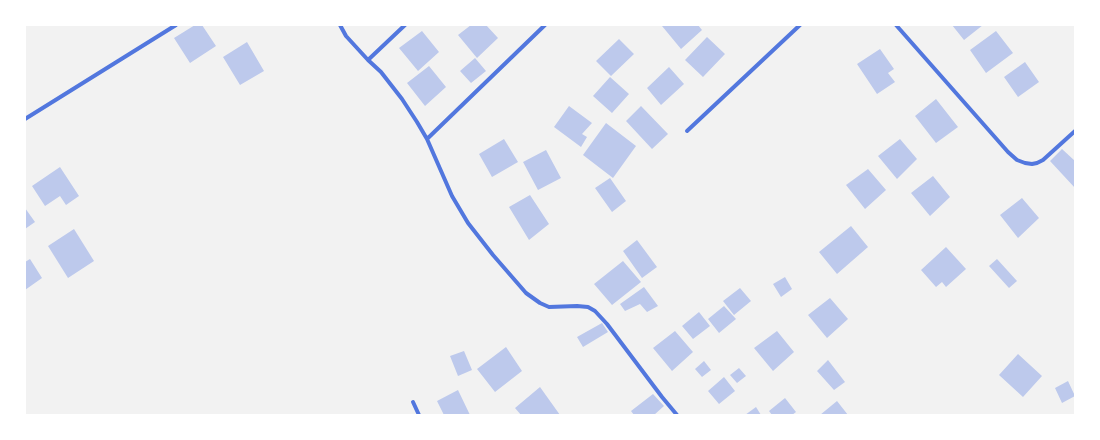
<!DOCTYPE html>
<style>
body{margin:0}
#map{position:relative;width:1100px;height:440px;overflow:hidden;background:#f2f2f2;font-family:Figtree,sans-serif}
canvas{display:block}
.frame{position:absolute;inset:0;border:26px solid #fff;pointer-events:none}
</style>
<div id="map">
<canvas width="1100" height="440"></canvas>
<div class="frame"></div>
</div>
<script>
const ctx = document.querySelector('canvas').getContext('2d');
ctx.lineJoin = 'round';
function fill(path, color) {
  ctx.fillStyle = color;
  ctx.fill(path, 'evenodd');
}
function toPath(rows) {
  const path = new Path2D();
  for (const r of rows) {
    path.moveTo(r[0], r[1]);
    for (let i = 2; i < r.length; i += 2) path.lineTo(r[i], r[i + 1]);
  }
  return path;
}
function strokePath(path, color, width, dash) {
  ctx.strokeStyle = color;
  ctx.lineWidth = width;
  ctx.lineCap = dash ? 'butt' : 'round';
  ctx.setLineDash(dash || []);
  ctx.stroke(path);
}
const building = toPath([
 [195,25,202,25,216,46,190,63,174,38],
 [471,25,486,25,498,38,477,58,458,35],
 [663,25,698,25,702,30,681,49,662,26],
 [952,25,983,25,964,40],
 [422,31,439,52,418,71,399,48],
 [996,31,1013,53,986,73,970,50],
 [707,37,725,54,703,77,685,60],
 [619,39,634,54,611,76,596,61],
 [247,42,264,71,240,85,223,57],
 [880,49,894,69,888,73,895,82,877,94,857,64],
 [475,58,486,71,471,83,460,71],
 [1025,62,1039,82,1018,97,1004,77],
 [429,66,446,87,425,106,407,83],
 [669,67,684,84,661,105,647,88],
 [610,77,629,94,612,113,593,96],
 [936,99,958,127,936,143,915,116],
 [569,106,592,123,582,134,587,137,581,147,554,127],
 [641,106,668,134,652,149,626,121],
 [606,123,636,146,613,178,583,155],
 [504,139,518,162,492,177,479,154],
 [900,139,917,159,897,179,878,156],
 [1062,149,1075,161,1075,188,1050,161],
 [546,150,561,178,538,190,523,162],
 [60,167,79,196,66,205,60,196,45,206,32,186],
 [868,169,886,190,865,209,846,185],
 [933,176,950,197,930,216,911,193],
 [610,178,626,201,612,212,595,188],
 [530,195,549,224,529,240,509,207],
 [1022,198,1039,218,1018,238,1000,215],
 [25,208,35,222,25,229],
 [851,226,868,247,837,274,819,252],
 [74,229,94,261,68,278,48,246],
 [637,240,657,267,642,278,623,251],
 [946,247,966,269,946,287,942,282,936,287,921,270],
 [30,259,42,278,25,290,25,262],
 [997,259,1017,281,1009,288,989,266],
 [623,261,641,282,612,305,594,284],
 [785,277,792,289,781,297,773,284],
 [644,287,658,306,647,312,640,304,625,311,620,304],
 [740,288,751,301,734,315,723,301],
 [830,298,848,319,827,338,808,315],
 [724,306,736,319,719,333,708,319],
 [699,312,710,326,693,339,682,326],
 [602,323,608,332,583,347,577,337],
 [675,331,693,352,672,371,653,348],
 [777,331,794,352,773,371,754,348],
 [506,347,522,371,495,392,477,369],
 [464,351,472,370,458,376,450,356],
 [1018,354,1042,376,1023,397,999,375],
 [828,360,845,382,834,390,817,371],
 [704,361,711,370,702,377,695,369],
 [739,368,746,376,737,383,730,375],
 [724,377,735,391,719,404,708,391],
 [1068,381,1075,396,1062,403,1055,388],
 [540,387,560,415,521,415,515,408],
 [458,390,470,415,444,415,437,401],
 [653,394,664,406,654,415,634,415,631,411],
 [785,398,796,412,792,415,772,415,769,411],
 [837,401,848,415,820,415],
 [756,407,761,415,745,415]
]);
const minor = toPath([
 [340,25,346,36,368,60,381,72,402,99,417,122,427,139,452,196,468,223,493,255,526,293,540,303,549,307,577,306,588,307,595,311,607,324,662,397,677,415],
 [896,25,1008,152,1017,160,1025,163,1032,164,1037,163,1043,160,1075,131],
 [368,60,405,25],
 [25,119,176,25],
 [687,131,800,25],
 [427,139,545,25],
 [413,402,419,415]
]);
fill(building, '#bdc9ec');
strokePath(minor, '#5277de', 4);
</script>
